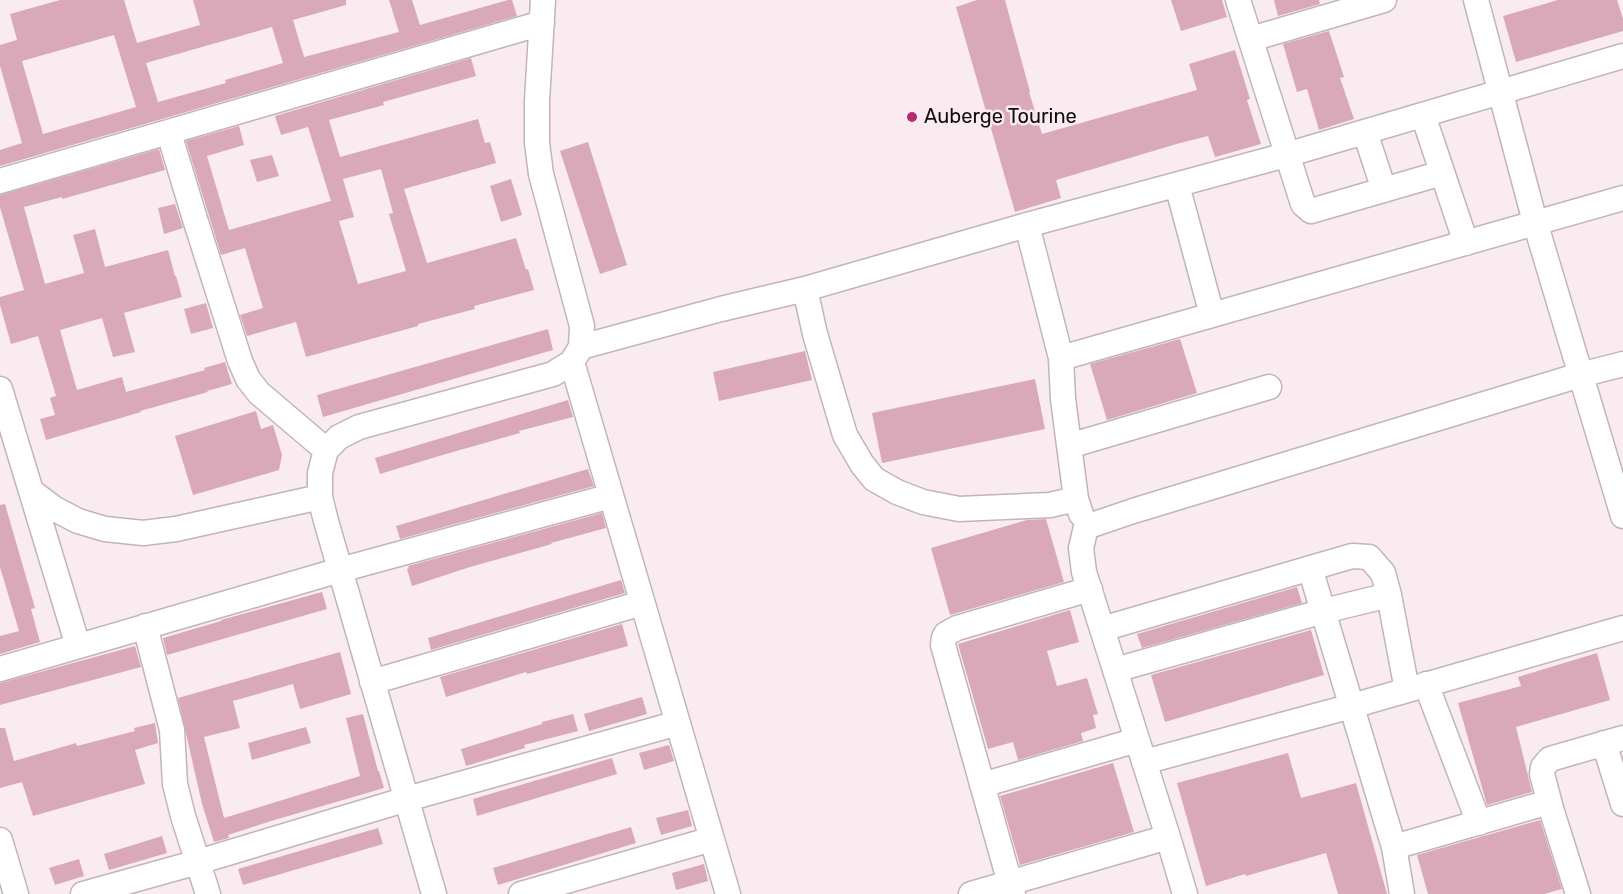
<!DOCTYPE html>
<style>
body{margin:0}
canvas{display:block;background:#f9ebf0}
</style>
<canvas width="1623" height="894"></canvas>
<script>
const ctx = document.querySelector('canvas').getContext('2d');
ctx.lineJoin = 'round';
function fill(path, color) {
  ctx.fillStyle = color;
  ctx.fill(path, 'evenodd');
}
function toPath(rows) {
  const path = new Path2D();
  for (const r of rows) {
    path.moveTo(r[0], r[1]);
    for (let i = 2; i < r.length; i += 2) path.lineTo(r[i], r[i + 1]);
  }
  return path;
}
function strokePath(path, color, width, dash) {
  ctx.strokeStyle = color;
  ctx.lineWidth = width;
  ctx.lineCap = dash ? 'butt' : 'round';
  ctx.setLineDash(dash || []);
  ctx.stroke(path);
}
function label(font, color, halo, rows, align = 'center') {
  ctx.font = font + ' Rubik,sans-serif';
  ctx.lineWidth = 5;
  ctx.setLineDash([]);
  ctx.textBaseline = 'middle';
  ctx.strokeStyle = halo;
  ctx.fillStyle = color;
  for (const [text, x, y, turn = 0] of rows) {
    ctx.save();
    ctx.translate(x, y);
    ctx.rotate((+turn || 0) * Math.PI / 180);
    ctx.textAlign = isNaN(turn) ? turn : align;
    if (halo) ctx.strokeText(text, 0, 0);
    ctx.fillText(text, 0, 0);
    ctx.restore();
  }
}
const building = toPath([
 [60,0,124,0,137,43,200,25,193,0,346,0,346,5,293,20,304,57,399,32,389,0,412,0,420,25,508,0,512,0,517,16,0,166,0,150,22,143,0,66,0,45,17,40,10,14],
 [272,27,283,63,225,80,226,83,158,102,146,63],
 [114,35,136,107,43,134,22,61],
 [977,0,1005,0,1030,92,1029,92,1042,134,1197,90,1189,64,1235,50,1250,99,1247,100,1261,144,1215,157,1208,136,1180,143,1056,180,1061,198,1015,212,956,7],
 [1171,0,1222,0,1227,17,1181,31],
 [1274,0,1319,0,1320,4,1278,16],
 [1558,0,1617,0,1623,19,1623,31,1516,62,1503,16],
 [1329,31,1344,77,1340,78,1354,119,1319,130,1307,89,1297,92,1283,44],
 [471,58,476,76,383,102,384,105,329,120,340,157,478,119,485,143,490,142,496,163,404,189,427,263,516,238,526,270,528,269,534,290,474,306,475,309,418,324,418,326,306,357,296,322,247,336,240,315,263,308,245,248,221,255,186,141,239,126,244,145,207,156,229,230,331,201,308,127,281,135,275,116],
 [381,169,393,213,389,214,406,271,358,284,339,221,354,217,343,179],
 [588,142,627,265,600,274,560,151],
 [159,149,165,170,62,199,62,197,24,207,45,284,84,273,73,235,95,229,105,267,168,250,175,276,176,276,182,297,124,313,135,352,113,357,102,318,60,330,77,390,122,377,126,392,205,370,204,368,225,362,232,384,207,391,208,392,140,411,141,412,46,440,40,419,55,415,50,398,56,396,38,336,11,344,0,305,0,297,24,290,0,207,0,195],
 [272,155,279,176,257,182,250,160],
 [511,179,522,215,501,222,490,186],
 [175,204,183,228,164,234,158,208],
 [206,303,213,328,191,334,184,309],
 [548,329,553,350,323,417,317,395],
 [1180,339,1197,393,1107,420,1090,364],
 [805,351,812,380,719,401,713,372],
 [1035,379,1045,429,882,463,872,413],
 [568,400,573,417,519,431,520,433,439,456,380,474,375,458],
 [256,411,261,429,273,425,282,455,279,470,193,495,175,436],
 [588,469,594,486,400,539,396,526],
 [5,504,35,608,31,609,40,642,0,654,0,636,19,631,0,567,0,505],
 [602,513,606,528,551,543,552,544,470,567,412,586,407,569,409,568,408,566],
 [1046,519,1064,582,950,615,931,548,1027,520],
 [621,580,625,593,431,650,428,638],
 [1297,587,1302,603,1142,648,1137,634],
 [322,592,327,609,167,655,163,638,221,621,221,620],
 [1070,610,1079,642,1047,651,1057,686,1087,678,1098,714,1093,715,1096,728,1081,733,1083,741,1018,760,1013,742,988,749,958,644],
 [622,624,628,646,527,674,526,672,446,697,440,677],
 [1311,630,1324,675,1165,722,1151,675],
 [135,646,141,667,0,705,0,683],
 [340,652,351,694,300,709,293,684,233,701,240,728,204,737,224,818,360,776,346,718,363,714,378,771,379,771,384,788,271,821,228,835,229,838,214,842,202,804,178,698],
 [1597,653,1610,700,1516,727,1532,792,1487,805,1458,703,1521,686,1518,677],
 [642,697,647,714,589,731,584,714],
 [573,714,578,731,524,745,525,748,466,766,461,749,542,724,542,722],
 [155,723,158,743,135,750,145,784,33,816,22,782,0,788,0,728,5,728,14,761,76,743,77,746,135,731,134,728],
 [306,727,311,743,252,760,248,743],
 [669,745,674,761,644,770,639,753],
 [1288,753,1301,798,1356,783,1387,894,1338,894,1326,853,1246,876,1245,874,1206,886,1177,783],
 [612,758,617,774,477,816,473,799],
 [1113,763,1134,832,1020,865,1000,796],
 [688,810,692,826,661,835,656,818],
 [1540,820,1562,889,1544,894,1428,894,1417,855],
 [631,827,636,843,498,885,493,868],
 [378,828,383,844,243,885,238,869],
 [162,836,167,853,109,870,104,854],
 [79,859,84,876,55,885,49,868],
 [704,864,708,881,676,890,672,873]
]);
const minor = toPath([
 [1238,0,1303,204,1311,211,1442,173],
 [1476,0,1535,222,1623,516],
 [1251,39,1384,0],
 [1423,115,1466,243],
 [1365,132,1384,190],
 [169,133,195,219,240,361,248,379,259,393,326,450],
 [0,181,542,23],
 [1177,185,1212,315],
 [1027,225,1061,358,1063,399,1076,499,1081,514],
 [805,289,815,334,845,435,862,464,874,479,897,492,923,502,959,509,1050,505,1076,499],
 [581,347,721,309,805,289,1027,225,1286,155,1623,56],
 [1061,358,1623,198],
 [572,362,728,894],
 [0,389,78,646],
 [1069,446,1269,387],
 [31,491,55,509,78,521,105,529,143,533,176,529,320,497],
 [1310,568,1394,847,1549,802,1578,894],
 [145,626,172,730,175,784,183,816,208,894],
 [1102,629,1352,556,1369,557,1383,573,1389,595,1407,690],
 [0,669,340,570,611,496],
 [1115,670,1324,611,1389,595],
 [372,682,642,603],
 [1426,684,1479,823],
 [1604,743,1623,804],
 [1144,762,1352,706,1623,628],
 [982,785,1137,740],
 [1552,812,1542,774,1543,767,1550,759,1623,738],
 [0,840,16,894],
 [1394,847,1402,894],
 [83,894,198,862,407,799,678,723],
 [434,894,326,521,320,497,320,473,326,450,339,437,359,427,553,374,572,362,581,347,582,326,541,174,537,143,537,101,543,0],
 [521,894,712,839],
 [971,894,1168,837],
 [1013,894,943,645,944,638,946,634,957,628,1090,589],
 [1185,894,1168,837,1084,572,1081,548,1086,527,1133,511,1580,375,1623,364]
]);
const markers = [
 [912,117,6,"#b42c6e"]
];
const poiNames = [
 ["Auberge Tourine",924,117]
];
fill(building, '#d9a9b9');
strokePath(minor, '#c2b5b9', 27);
strokePath(minor, '#fff', 24);
for (const [x, y, r, color] of markers) {
  const dot = new Path2D();
  dot.arc(x, y, r, 0, 2 * Math.PI);
  ctx.fillStyle = color;
  ctx.fill(dot);
  strokePath(dot, '#f9ebf0', 2);
}
label('20px', '#120e0f', '#f9ebf0', poiNames, 'left');
</script>
